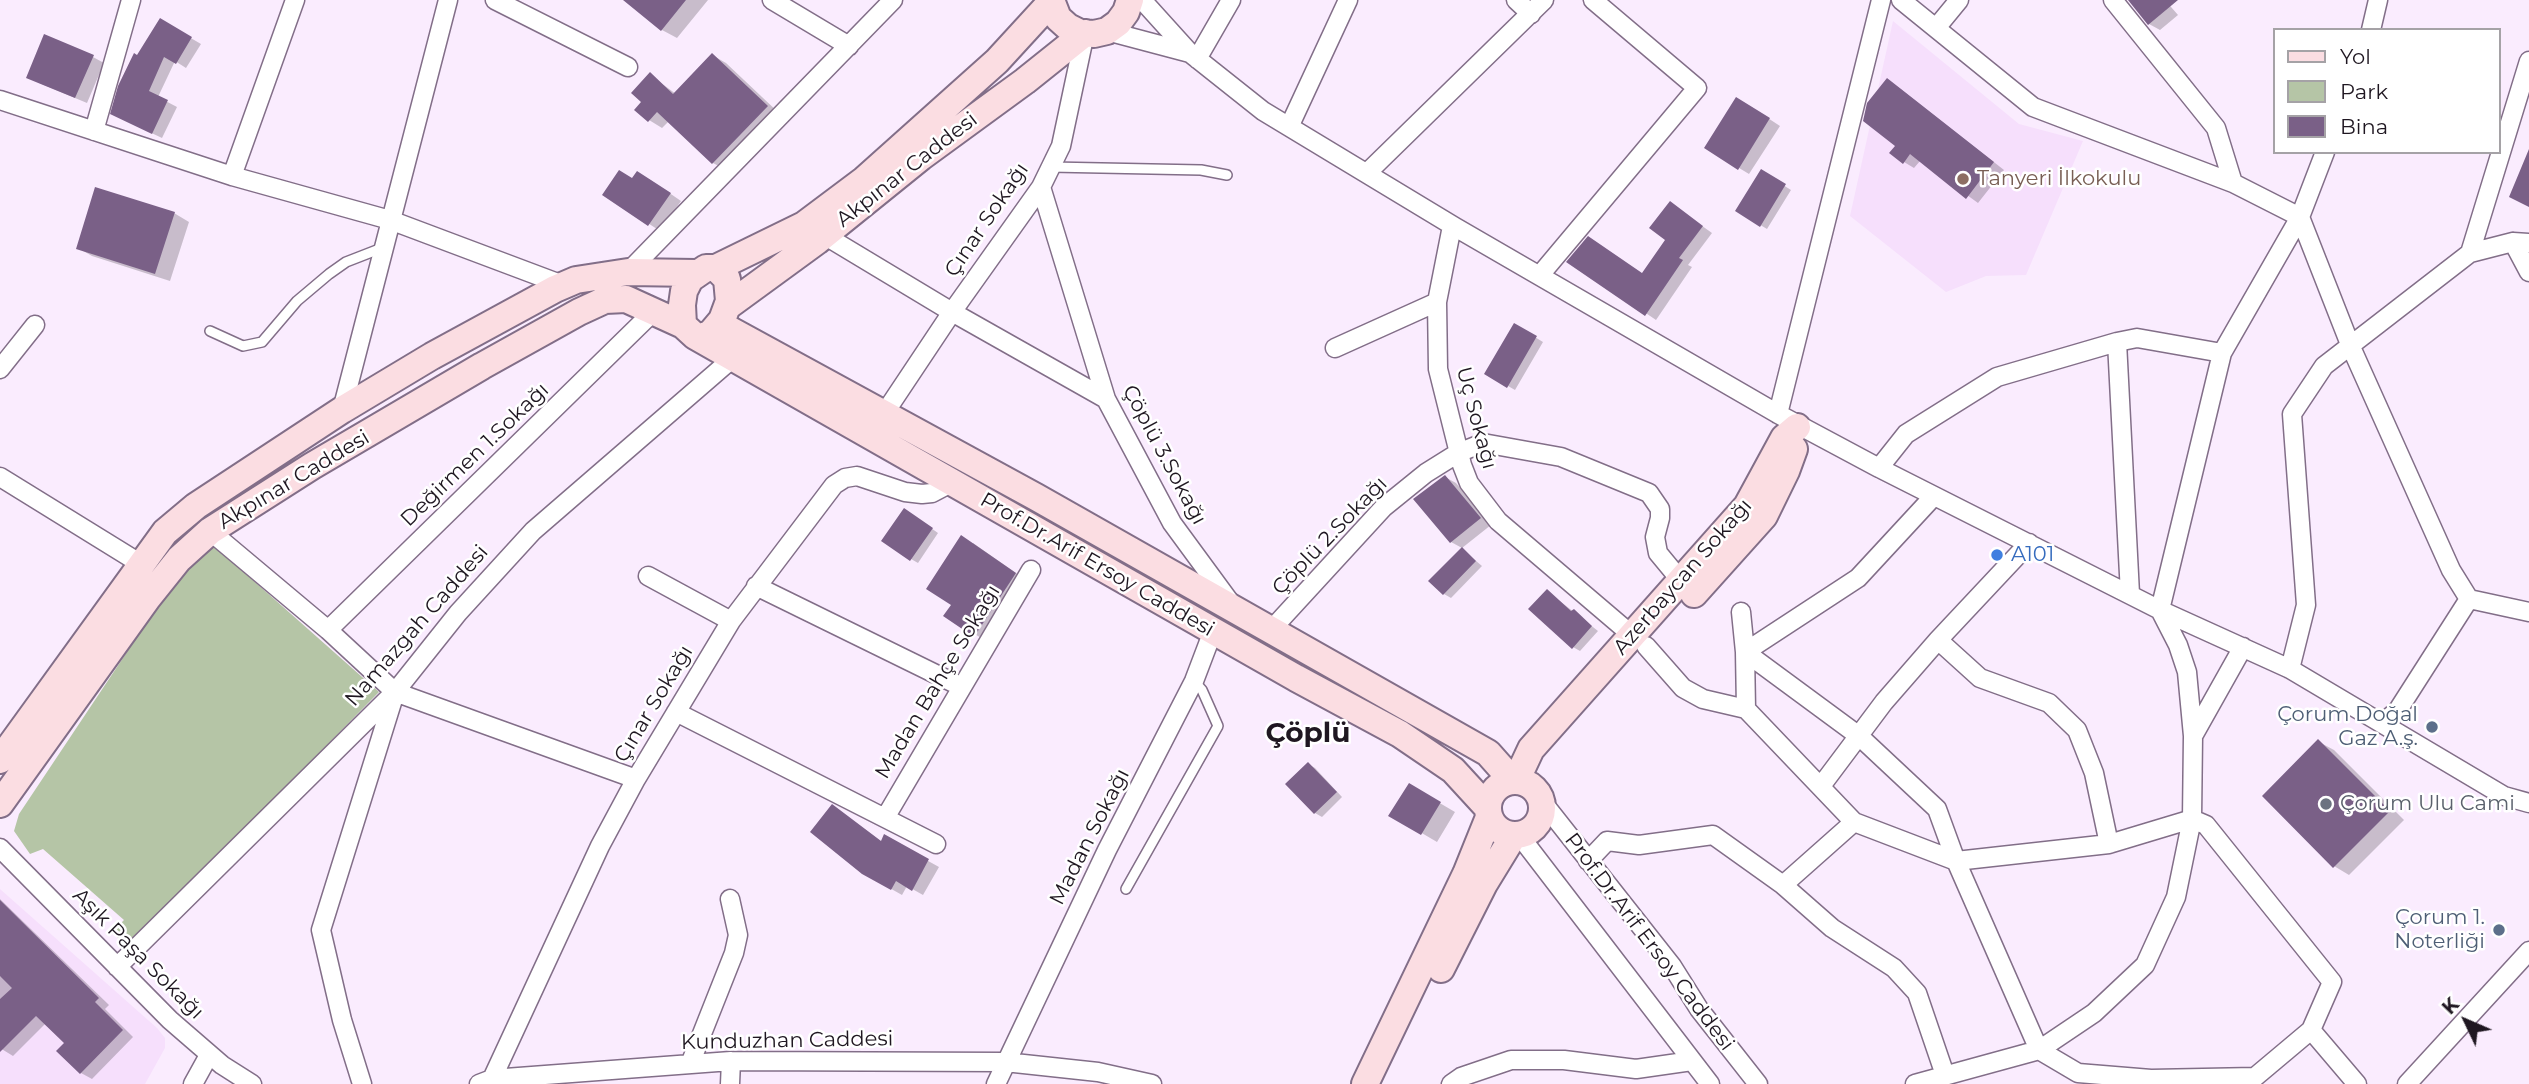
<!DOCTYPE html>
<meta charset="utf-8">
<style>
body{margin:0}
#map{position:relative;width:2529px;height:1084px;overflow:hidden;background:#faecfe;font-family:Montserrat,sans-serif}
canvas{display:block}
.legend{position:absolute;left:2273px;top:28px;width:228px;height:126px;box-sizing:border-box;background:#fff;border:2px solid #a5a2a6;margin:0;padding:9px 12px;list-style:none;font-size:21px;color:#1f1721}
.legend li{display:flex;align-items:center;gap:14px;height:35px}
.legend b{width:35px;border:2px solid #a5a2a6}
.north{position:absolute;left:2431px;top:986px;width:70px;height:70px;-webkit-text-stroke:5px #fff;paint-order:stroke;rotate:314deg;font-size:19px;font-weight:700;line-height:28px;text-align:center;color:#1f1721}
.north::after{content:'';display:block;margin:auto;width:24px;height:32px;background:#1f1721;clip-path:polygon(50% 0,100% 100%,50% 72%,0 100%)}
</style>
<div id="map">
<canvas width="2529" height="1084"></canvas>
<ul class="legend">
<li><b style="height:9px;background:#fbdde2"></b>Yol</li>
<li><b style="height:19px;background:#b5c5a6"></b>Park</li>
<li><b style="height:19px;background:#7a6087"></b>Bina</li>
</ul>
<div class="north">K</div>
</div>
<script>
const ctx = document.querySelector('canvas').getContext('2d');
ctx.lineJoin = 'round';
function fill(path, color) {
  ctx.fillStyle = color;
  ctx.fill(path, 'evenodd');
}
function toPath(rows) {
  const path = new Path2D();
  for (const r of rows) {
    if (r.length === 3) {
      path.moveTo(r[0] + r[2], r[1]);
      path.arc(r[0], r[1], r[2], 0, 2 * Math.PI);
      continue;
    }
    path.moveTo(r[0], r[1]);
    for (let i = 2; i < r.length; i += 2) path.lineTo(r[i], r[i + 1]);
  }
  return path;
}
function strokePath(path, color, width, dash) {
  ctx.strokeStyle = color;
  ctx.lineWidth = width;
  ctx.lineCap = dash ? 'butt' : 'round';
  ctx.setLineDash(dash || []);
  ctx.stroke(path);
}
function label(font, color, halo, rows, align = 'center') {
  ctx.font = font + ' Montserrat,sans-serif';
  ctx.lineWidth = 5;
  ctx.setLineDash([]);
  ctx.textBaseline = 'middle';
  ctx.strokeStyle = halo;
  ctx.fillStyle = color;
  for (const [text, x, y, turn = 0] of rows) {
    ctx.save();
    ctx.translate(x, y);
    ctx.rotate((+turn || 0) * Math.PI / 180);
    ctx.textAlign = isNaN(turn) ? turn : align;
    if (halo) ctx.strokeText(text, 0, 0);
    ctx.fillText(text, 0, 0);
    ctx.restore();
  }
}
const built = toPath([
 [1893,21,2019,124,2083,141,2026,275,1986,276,1946,292,1850,216],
 [0,889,157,1028,165,1038,165,1048,145,1084,0,1084]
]);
const green = toPath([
 [211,543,379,692,142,934,123,943,112,932,124,920,43,849,30,854,14,831,19,814,167,592]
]);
const shadow = toPath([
 [625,0,708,0,677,38,662,30],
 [2130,0,2165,0,2178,15,2160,30,2149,24],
 [160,20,201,44,186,68,175,61,158,97,177,107,162,138,122,119,138,57],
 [712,55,726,63,780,114,726,170,713,163,669,121,662,128,649,120,644,102,650,75,676,94],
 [93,57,104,63,87,103,39,83],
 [1898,87,2004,170,1978,203,1920,161,1914,168,1904,162,1897,145],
 [1748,105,1780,126,1749,174,1706,148],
 [1761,171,1791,190,1767,229,1737,211],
 [649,179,681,201,660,231,605,195,633,180],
 [1670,203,1712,233,1688,265,1692,267,1656,320,1569,261,1643,275,1667,240],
 [174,213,189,222,170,281,92,256,78,248],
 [1515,325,1543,342,1515,390,1487,374],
 [1445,477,1456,483,1491,525,1462,548,1451,542,1416,499],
 [911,514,938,533,918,563,911,559],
 [973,543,1026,580,986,641,946,616,953,604],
 [1462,549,1482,566,1451,598,1444,594],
 [1547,591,1598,631,1580,651,1573,647],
 [2319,742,2334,750,2404,820,2349,875,2334,866],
 [1308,764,1315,768,1342,797,1322,817,1315,813],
 [1409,785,1455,812,1437,842,1391,815],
 [833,806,882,842,885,837,939,867,923,895,907,886,902,895,863,873],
 [0,899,109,1005,105,1009,133,1037,92,1079,81,1073,67,1043,46,1023,13,1056,0,1048]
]);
const building = toPath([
 [623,0,686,0,661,31],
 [2128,0,2178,0,2148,25],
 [160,18,192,37,176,64,164,57,149,91,168,100,152,134,110,114,118,86,134,53,137,55],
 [44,34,94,55,75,98,26,78],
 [712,53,768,106,712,164,657,112,648,122,634,110,641,102,631,93,650,72,673,94],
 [1887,78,1994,162,1966,199,1910,154,1903,164,1889,153,1895,146,1863,121,1867,103],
 [1736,97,1770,118,1738,170,1704,148],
 [2529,149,2529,207,2509,197],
 [1761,169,1786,184,1760,227,1735,211],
 [619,170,632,178,637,171,671,193,648,226,602,195],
 [95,187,175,212,155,274,76,249],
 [1670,201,1703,226,1679,258,1683,260,1645,316,1566,262,1588,236,1642,273,1665,240,1649,228],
 [1514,323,1537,336,1507,388,1484,374],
 [1445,475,1481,518,1450,543,1413,499],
 [904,508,933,528,910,561,881,541],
 [961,535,1016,573,974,637,943,616,951,605,926,589],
 [1462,547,1476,561,1443,595,1428,581],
 [1547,589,1571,611,1574,609,1592,626,1572,649,1528,609],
 [2318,739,2390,811,2333,868,2262,796],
 [1308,762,1337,792,1314,814,1285,784],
 [1409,783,1441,802,1421,835,1388,816],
 [832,804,881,841,884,834,929,859,912,891,896,881,891,890,862,874,810,832],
 [0,900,99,998,95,1002,123,1030,80,1074,56,1051,64,1043,36,1016,0,1052,0,999,12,988,0,976]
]);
const lane = toPath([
 [1051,167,1201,170,1227,175],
 [210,331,243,346,262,342,297,301,329,274,346,262,382,248],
 [1126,889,1218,726,1202,690,1194,681]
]);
const street = toPath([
 [495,0,628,67],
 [772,0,849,46],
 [1142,0,1190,53,1263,111,1455,227,1778,414,1879,468,2160,610,2290,669,2504,796,2529,803],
 [1516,0,1531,14],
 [1901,0,2033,107,2233,183,2300,217,2351,347,2451,570,2469,599,2529,612],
 [2113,0,2216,128,2233,183],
 [1936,28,1959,0],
 [2371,30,2378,0],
 [1107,31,1190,53],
 [1197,59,1231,0],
 [0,100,232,176,390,220,563,285],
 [1290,125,1348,0],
 [94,131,131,0],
 [1368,172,1544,0],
 [232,176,295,0],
 [1041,187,1106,399,1172,523,1230,602],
 [1452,226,1437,302,1438,369,1462,465,1469,483,1498,521,1633,636],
 [824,235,952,312,1106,399],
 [2513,242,2529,272],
 [2470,253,2529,61],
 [628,272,893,0],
 [1540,275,1697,88,1593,0],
 [2117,342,2130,594],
 [1335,348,1437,302],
 [0,369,35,325],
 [342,410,448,0],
 [884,414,952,312,1041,187,1061,146,1085,33],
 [1778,414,1881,0],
 [1879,468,1906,434,1997,377,2117,342,2137,338,2222,353],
 [0,477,141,564],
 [1933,497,1858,578,1745,652,1859,736,1937,809,1956,861,2109,844,2192,819],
 [210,531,328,630,395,692,636,779],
 [648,576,731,621],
 [756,586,962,687],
 [2160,610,2222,353,2300,217,2325,152],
 [1741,612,1745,652,1746,709],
 [328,630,653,312],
 [1271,630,1384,507,1426,473,1458,453,1483,443,1561,457,1649,493,1660,509,1660,518,1655,537,1658,553,1682,582],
 [1938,640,1980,678,2049,703,2077,730,2094,773,2109,844],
 [1646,646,1683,688,1703,699,1746,709,1854,822,1956,861,2039,1050],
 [2290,669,2306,605,2292,414,2324,366,2470,253,2513,242,2529,243],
 [676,712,936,844],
 [2383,723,2398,710,2469,599],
 [2193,736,2243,647],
 [1821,786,1884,702,1938,640,2029,543],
 [1541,800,1672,966,1699,1009,1758,1084],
 [885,818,1031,570],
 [1519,835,1710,1084],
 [0,848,170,1020,222,1065,252,1084],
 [1588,861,1607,841,1639,845,1713,835,1783,885,1832,928,1894,968,1917,993,1945,1075],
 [1783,885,1854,822],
 [117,967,395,692,458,613,533,531,733,358],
 [2311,1030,2357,1084],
 [2039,1050,2078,1073,2151,1079,2255,1077,2311,1030,2332,982,2206,825,2192,819],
 [690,1064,734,953,738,935,730,899],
 [492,1079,600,846,636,779,731,621,834,485,845,478,857,476,905,492,922,494,932,493,951,483],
 [193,1084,209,1055],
 [362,1084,342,1020,321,930,394,696],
 [479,1084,492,1079,731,1061,1005,1062,1098,1072,1152,1084],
 [730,1084,731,1061],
 [996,1084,1107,850,1194,681,1213,631],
 [1451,1084,1461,1077,1511,1060,1564,1060,1636,1069,1692,1061],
 [1915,1084,2039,1050,2094,1013,2145,965,2176,897,2192,819,2193,736,2187,672,2178,645,2160,610],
 [2407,1084,2529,951]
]);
const secondary = toPath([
 [1051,0,1058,18,1068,27,1080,33,1094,34,1107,31,1118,23,1126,12,1130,0],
 [716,268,804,225,864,180,997,61,1052,1],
 [728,306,817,241,921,157,1025,81,1085,33],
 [719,324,1036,497,1488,753,1512,780],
 [695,336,1296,678,1400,734,1453,770,1487,807],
 [1694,594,1764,516,1786,471,1794,449],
 [0,760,165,532,196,506,342,410,432,356,555,289,576,280,628,272,696,273],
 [1515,808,27],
 [1516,781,1531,749,1747,506,1784,438,1797,427],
 [0,804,147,599,179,559,210,531,312,466,482,366,579,312,605,300,626,299,683,325,695,336,703,337,711,333,722,320,729,301,727,279,716,268,706,268,690,279,684,291,682,305,683,325],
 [1441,969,1484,884,1514,835],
 [1365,1084,1466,874,1489,817]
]);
const markers = [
 [1963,179,7,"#8d6e63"],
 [1997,555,7,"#3f7fe0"],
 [2432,727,7,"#5c6f8a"],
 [2326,804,7,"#6b7280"],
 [2499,930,7,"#5c6f8a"]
];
const streetNames = [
 ["Akpınar Caddesi",907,170,-38],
 ["Çınar Sokağı",987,220,-56],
 ["Uç Sokağı",1476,418,75],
 ["Değirmen 1.Sokağı",475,455,-44],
 ["Çöplü 3.Sokağı",1164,455,62],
 ["Akpınar Caddesi",294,480,-31],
 ["Çöplü 2.Sokağı",1330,536,-46],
 ["Prof.Dr.Arif Ersoy Caddesi",1097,565,30],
 ["Azerbaycan Sokağı",1683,577,-49],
 ["Namazgah Caddesi",417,626,-49],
 ["Madan Bahçe Sokağı",938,682,-59],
 ["Çınar Sokağı",654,704,-59],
 ["Madan Sokağı",1090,837,-63],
 ["Prof.Dr.Arif Ersoy Caddesi",1649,942,53],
 ["Aşık Paşa Sokağı",138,954,45],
 ["Kunduzhan Caddesi",787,1041,-1]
];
const educationNames = [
 ["Tanyeri İlkokulu",1977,179]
];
const shopNames = [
 ["A101",2011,555]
];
const serviceNames = [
 ["Çorum Doğal",2418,715],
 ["Gaz A.ş.",2418,739],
 ["Çorum 1.",2485,918],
 ["Noterliği",2485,942]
];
const worshipNames = [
 ["Çorum Ulu Cami",2340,804]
];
const districtNames = [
 ["Çöplü",1308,734]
];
fill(built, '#f6dffc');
fill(green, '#b5c5a6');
fill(shadow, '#0003');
fill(building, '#7a6087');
strokePath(lane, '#826e88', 12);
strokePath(street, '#826e88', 21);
strokePath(secondary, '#826e88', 30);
strokePath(lane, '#fff', 9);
strokePath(street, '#fff', 18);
strokePath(secondary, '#fbdde2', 26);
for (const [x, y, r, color] of markers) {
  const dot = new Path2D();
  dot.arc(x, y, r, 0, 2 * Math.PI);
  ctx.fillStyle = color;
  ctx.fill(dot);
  strokePath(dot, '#fff', 2.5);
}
label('21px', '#1f1721', '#fff', streetNames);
label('21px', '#785e54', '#fff', educationNames, 'left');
label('21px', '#366cbe', '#fff', shopNames, 'left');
label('21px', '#4e5e75', '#fff', serviceNames, 'right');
label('21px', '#5b616d', '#fff', worshipNames, 'left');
label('bold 28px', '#1f1721', '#fff', districtNames);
</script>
